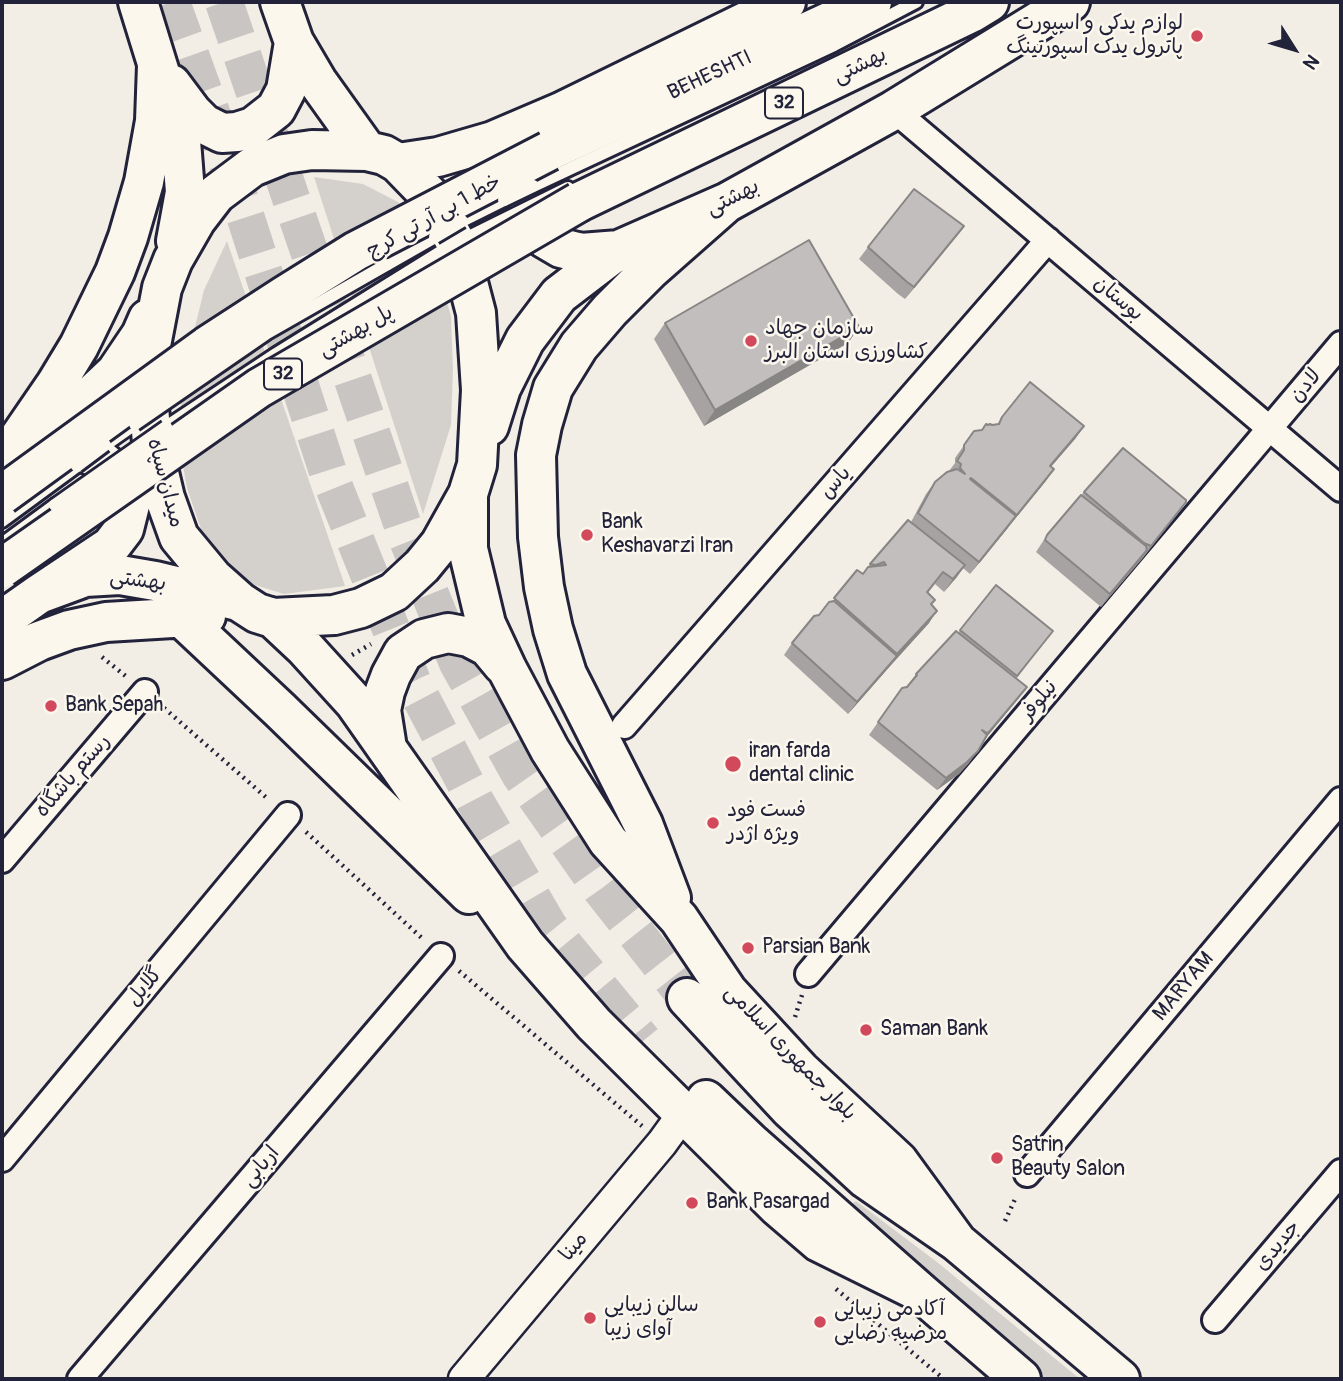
<!DOCTYPE html>
<meta charset="utf-8">
<style>
body{margin:0}
#map{position:relative;width:1343px;height:1381px;overflow:hidden;background:#f2eee5;font-family:Pangolin,sans-serif}
canvas{display:block}
.frame{position:absolute;inset:0;border:4px solid #22223b;pointer-events:none}
.north{position:absolute;left:1259px;top:14px;width:70px;height:70px;-webkit-text-stroke:5px #fbf7ec;paint-order:stroke;rotate:127deg;font-size:19px;font-weight:700;line-height:28px;text-align:center;color:#22223b}
.north::after{content:'';display:block;margin:auto;width:24px;height:32px;background:#22223b;clip-path:polygon(50% 0,100% 100%,50% 72%,0 100%)}
</style>
<div id="map">
<canvas width="1343" height="1381"></canvas>
<div class="frame"></div>
<div class="north">N</div>
</div>
<script>
const ctx = document.querySelector('canvas').getContext('2d');
ctx.lineJoin = 'round';
function fill(path, color) {
  ctx.fillStyle = color;
  ctx.fill(path, 'evenodd');
}
function toPath(rows) {
  const path = new Path2D();
  for (const r of rows) {
    path.moveTo(r[0], r[1]);
    for (let i = 2; i < r.length; i += 2) path.lineTo(r[i], r[i + 1]);
  }
  return path;
}
function strokePath(path, color, width, dash) {
  ctx.strokeStyle = color;
  ctx.lineWidth = width;
  ctx.lineCap = dash ? 'butt' : 'round';
  ctx.setLineDash(dash || []);
  ctx.stroke(path);
}
function label(font, color, halo, rows, align = 'center') {
  ctx.font = font + ' Pangolin,"Playpen Sans Arabic",sans-serif';
  ctx.lineWidth = 5;
  ctx.setLineDash([]);
  ctx.textBaseline = 'middle';
  ctx.strokeStyle = halo;
  ctx.fillStyle = color;
  for (const [text, x, y, turn = 0] of rows) {
    ctx.save();
    ctx.translate(x, y);
    ctx.rotate((+turn || 0) * Math.PI / 180);
    ctx.textAlign = isNaN(turn) ? turn : align;
    if (halo) ctx.strokeText(text, 0, 0);
    ctx.fillText(text, 0, 0);
    ctx.restore();
  }
}
const green = toPath([
 [314,177,363,184,398,202,420,221,436,265,451,316,453,369,451,425,423,514],
 [227,241,345,586,284,594,242,581,205,541,187,488,177,433,187,360,204,290],
 [856,1201,937,1262,1080,1379,1045,1379,925,1277,852,1204]
]);
const primaryTunnel = toPath([
 [171,2,218,132,328,472,412,681,475,801,549,927,643,1041],
 [224,2,406,535,458,663,520,774,601,889,687,998]
]);
const path = toPath([
 [352,655,371,644],
 [102,657,128,678],
 [164,708,268,799],
 [306,832,424,940],
 [459,971,642,1126],
 [795,1017,802,995],
 [1005,1221,1016,1197],
 [836,1289,944,1379]
]);
const service = toPath([
 [533,186,834,45,916,2],
 [462,221,504,200],
 [471,236,568,188],
 [386,265,435,237],
 [166,427,276,354,442,251],
 [105,445,135,424],
 [2,521,77,466],
 [2,544,55,505]
]);
const minor = toPath([
 [894,110,1341,489],
 [624,726,1048,240],
 [2,860,145,692],
 [808,974,1341,344],
 [2,1159,288,815],
 [1027,1174,1341,800],
 [1215,1320,1341,1172],
 [80,1379,441,956]
]);
const tertiary = toPath([
 [464,1379,662,1143,683,1114]
]);
const primary = toPath([
 [138,2,181,141,185,192,176,241],
 [280,2,294,42,317,81,367,151],
 [171,84,192,112,204,124,222,133,237,132,253,127,276,109,286,90,294,42],
 [312,150,367,151,384,155,398,163,429,195,459,248,476,313,481,390,477,465,468,494,440,544,422,566,394,592,361,608,334,615,273,618,257,613,240,602,213,578,179,537,165,498,152,443,148,395,149,356,162,288,173,260,196,220,216,194,252,167,284,154,312,150],
 [549,151,872,2],
 [398,163,438,157,493,141,561,112,786,2],
 [579,202,971,13,989,2],
 [530,223,544,238,561,248,581,253,619,250],
 [489,426,501,388,525,340,559,295,610,256,619,250,726,203,894,110,1070,2],
 [25,442,81,405,116,372,141,335,148,319],
 [8,454,56,384,79,346,115,272,128,237,144,182,155,121,157,65],
 [468,494,468,549,486,624,507,669,550,750,608,841,679,919,728,992,800,1070,898,1161,957,1242],
 [39,594,111,546,124,529,130,505,121,477,101,460,82,451,61,445,48,447],
 [182,618,280,710,469,894],
 [273,618,305,648,355,703,525,945,594,1024,777,1206,819,1242,920,1292],
 [2,620,39,594,85,577,120,575,155,581,238,601],
 [2,660,39,641,69,630,106,622,206,616],
 [387,748,381,710,385,691,391,675,403,653,424,639,448,633,469,637,488,647,503,665],
 [671,898,643,824,567,674,553,629,544,587,538,537,536,455,542,425,553,388,579,346,610,310,650,270,726,203],
 [687,998,790,1109,866,1179,957,1242,1120,1379],
 [706,1100,750,1142,920,1292,1021,1379]
]);
const serviceBridge = toPath([
 [504,200,533,186],
 [435,237,462,221],
 [135,424,267,333,386,265],
 [77,466,105,445],
 [55,505,166,427]
]);
const primaryBridge = toPath([
 [2,495,207,346,284,296,356,251,549,151],
 [2,568,259,388,579,202]
]);
const wall = toPath([
 [955,238,905,299,898,294,859,259,868,247],
 [665,323,859,327,848,343,704,426,654,339],
 [1002,417,1084,426,1075,439,1051,467,1054,469,1045,482,970,574,963,568,944,592,935,584,928,593,932,605,929,623,891,665,848,714,784,655,792,643,832,602,857,570,863,574,870,564,911,522,926,494,935,482,949,471,955,463,955,458,974,431,982,430,988,425,997,425],
 [1084,492,1186,502,1142,559,1101,607,1036,552,1047,535],
 [996,585,1053,631,1017,678,1018,699,982,742,969,763,959,774,937,790,869,735,902,688,907,687,916,674,958,633]
]);
const shadedWall = toPath([
 [964,226,955,238,905,299,914,287],
 [859,327,848,343,704,426,715,410],
 [1084,426,1075,439,1041,478,1050,466],
 [1054,469,1045,482,1008,527,1017,515],
 [1186,502,1177,515,1142,559,1151,546],
 [1016,516,1007,529,970,574,979,562],
 [1147,550,1139,562,1101,607,1110,594],
 [965,565,957,577,944,592,953,579],
 [937,611,929,623,891,665,848,714,857,702,897,654],
 [1027,687,1018,699,981,744,978,745,987,733],
 [978,751,969,763,959,774,937,790,946,778]
]);
const building = toPath([
 [914,189,964,226,914,287,907,282,868,247,914,189],
 [809,240,859,327,715,410,665,323,809,240],
 [1030,382,1084,426,1050,466,1054,469,1017,515,971,478,970,479,1016,516,979,562,918,513,935,482,947,472,957,469,965,474,960,468,961,464,957,461,964,450,964,445,974,431,982,430,986,424,988,425,990,424,992,425,999,424,1002,417,1030,382],
 [1123,448,1186,500,1186,502,1151,546,1144,543,1084,492,1123,448],
 [1081,495,1146,546,1147,550,1110,594,1045,540,1047,535,1081,495],
 [908,520,965,565,953,579,943,572,927,592,935,600,931,604,937,611,897,654,834,598,857,570,863,574,868,567,886,565,884,562,876,565,870,564,908,520],
 [996,585,1053,631,1017,676,960,630,996,585],
 [834,601,897,656,857,702,792,643,814,616,819,615,829,602,834,601],
 [956,631,1027,687,989,732,987,733,982,730,987,735,978,751,967,762,946,778,878,722,902,688,907,687,917,675,916,674,956,631]
]);
const markers = [
 [1197,36,7,"#d1495b"],
 [751,341,7,"#d1495b"],
 [587,535,7,"#d1495b"],
 [51,706,7,"#d1495b"],
 [733,764,9,"#d1495b"],
 [713,823,7,"#d1495b"],
 [748,948,7,"#d1495b"],
 [866,1030,7,"#d1495b"],
 [997,1158,7,"#d1495b"],
 [692,1203,7,"#d1495b"],
 [590,1318,7,"#d1495b"],
 [820,1322,7,"#d1495b"]
];
const shields = [
 [784,103,38],
 [283,374,38]
];
const shieldNames = [
 ["32",784,103],
 ["32",283,374]
];
const poiNames = [
 ["لوازم یدکی و اسپورت",1183,24,"right"],
 ["پاترول یدک اسپورتینگ",1183,48,"right"],
 ["سازمان جهاد",765,329],
 ["کشاورزی استان البرز",765,353],
 ["Bank",601,523],
 ["Keshavarzi Iran",601,547],
 ["Bank Sepah",65,706],
 ["iran farda",749,752],
 ["dental clinic",749,776],
 ["فست فود",727,811],
 ["ویژه اژدر",727,835],
 ["Parsian Bank",762,948],
 ["Saman Bank",880,1030],
 ["Satrin",1011,1146],
 ["Beauty Salon",1011,1170],
 ["Bank Pasargad",706,1203],
 ["سالن زیبایی",604,1306],
 ["آوای زیبا",604,1330],
 ["آکادمی زیبایی",834,1310],
 ["مرضیه رضایی",834,1334]
];
const streetNames = [
 ["بهشتی",860,66,-26],
 ["BEHESHTI",710,76,-25],
 ["بهشتى",733,198,-27],
 ["خط 1 بی آر تی کرج",434,217,-29],
 ["بوستان",1118,299,40],
 ["پل بهشتی",356,332,-30],
 ["لادن",1306,386,-50],
 ["میدان سپاه",165,483,75],
 ["یاس",836,483,-49],
 ["بهشتى",138,581,8],
 ["نیلوفر",1039,701,-50],
 ["رستم باشگاه",73,776,-49],
 ["گلایل",145,987,-50],
 ["MARYAM",1184,987,-50],
 ["بلوار جمهوری اسلامی",790,1053,46],
 ["اربابی",261,1167,-50],
 ["جدیدی",1278,1246,-50],
 ["مینا",574,1247,-50]
];
fill(green, '#d4d1cc');
strokePath(primaryTunnel, '#c8c5c3', 38, [38, 19]);
strokePath(service, '#22223b', 18);
strokePath(minor, '#22223b', 30);
strokePath(tertiary, '#22223b', 35);
strokePath(primary, '#22223b', 44);
strokePath(path, '#22223b', 4.5, [2, 5]);
strokePath(service, '#fbf7ec', 12);
strokePath(minor, '#fbf7ec', 24);
strokePath(tertiary, '#fbf7ec', 30);
strokePath(primary, '#fbf7ec', 38);
strokePath(serviceBridge, '#22223b', 18, []);
strokePath(primaryBridge, '#22223b', 44, []);
strokePath(serviceBridge, '#fbf7ec', 12);
strokePath(primaryBridge, '#fbf7ec', 38);
fill(wall, '#a7a3a3');
fill(shadedWall, '#888585');
fill(building, '#c2bebe');
strokePath(building, '#888585', 2);
for (const [x, y, r, color] of markers) {
  const dot = new Path2D();
  dot.arc(x, y, r, 0, 2 * Math.PI);
  ctx.fillStyle = color;
  ctx.fill(dot);
  strokePath(dot, '#fbf7ec', 2.5);
}
for (const [x, y, w] of shields) {
  const box = new Path2D();
  box.roundRect(x - w / 2, y - 15.5, w, 31, 5);
  ctx.fillStyle = '#fbf7ec';
  ctx.fill(box);
  strokePath(box, '#22223b', 2);
}
label('bold 19px', '#22223b', null, shieldNames);
label('21px', '#22223b', '#fbf7ec', poiNames, 'left');
label('21px', '#22223b', '#fbf7ec', streetNames);
</script>
